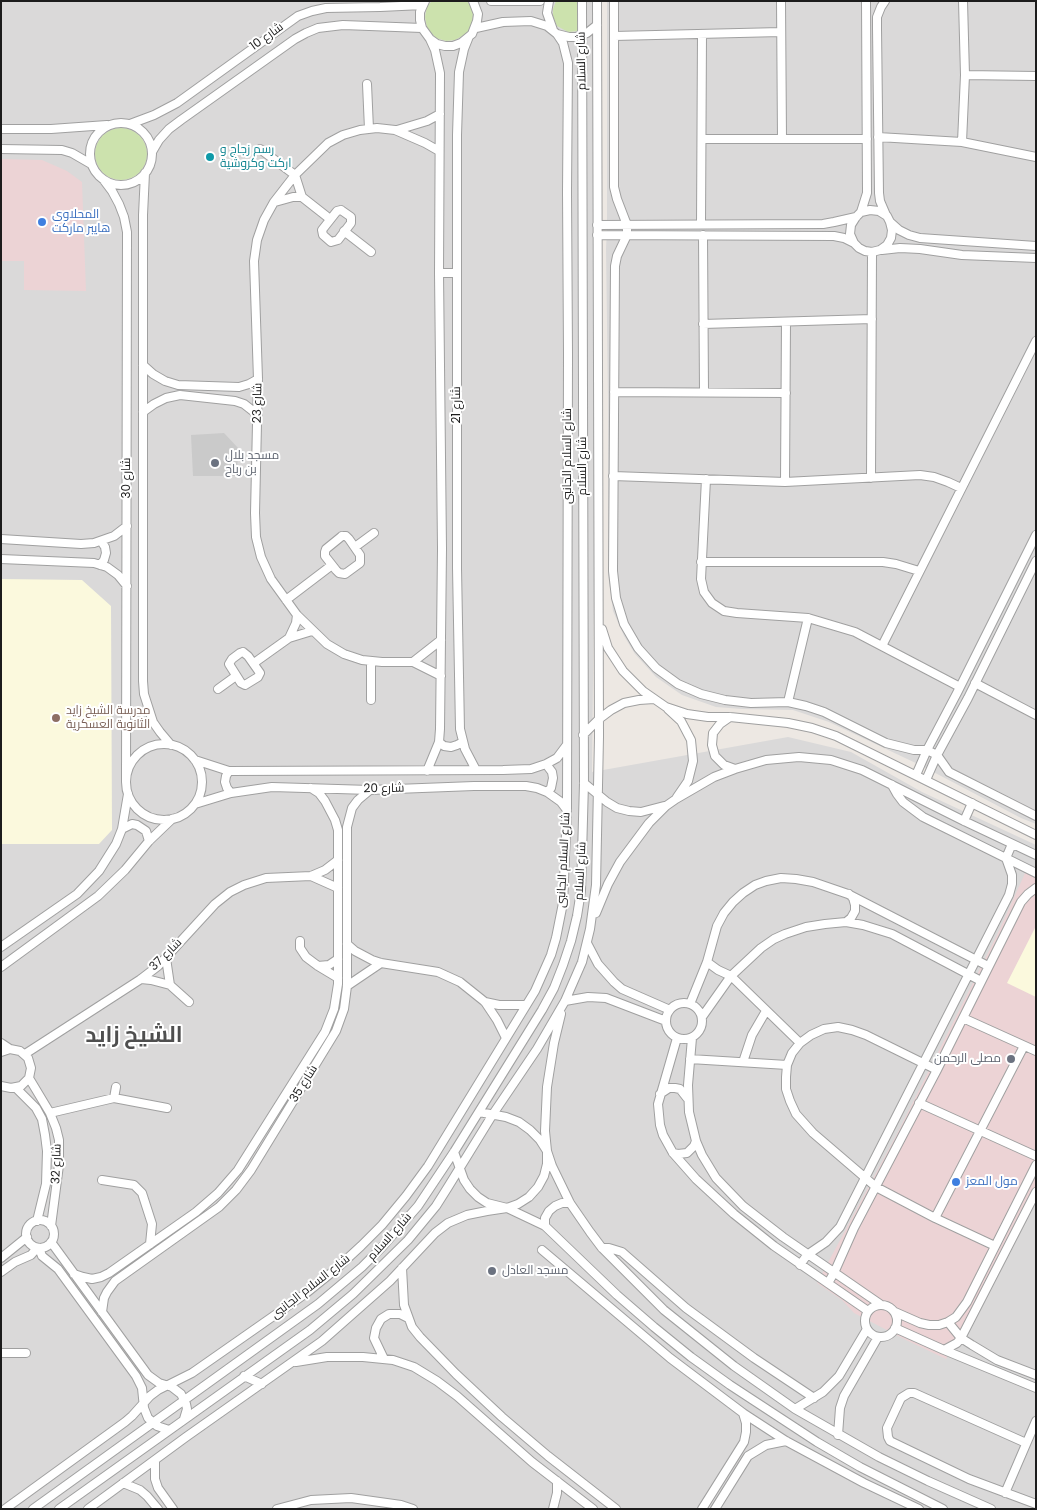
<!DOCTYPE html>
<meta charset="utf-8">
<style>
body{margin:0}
#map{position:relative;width:1037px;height:1510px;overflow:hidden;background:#ede8e3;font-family:Poppins,sans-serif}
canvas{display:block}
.frame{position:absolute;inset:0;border:2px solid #1c1c1c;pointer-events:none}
</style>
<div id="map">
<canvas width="1037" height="1510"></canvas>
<div class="frame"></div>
</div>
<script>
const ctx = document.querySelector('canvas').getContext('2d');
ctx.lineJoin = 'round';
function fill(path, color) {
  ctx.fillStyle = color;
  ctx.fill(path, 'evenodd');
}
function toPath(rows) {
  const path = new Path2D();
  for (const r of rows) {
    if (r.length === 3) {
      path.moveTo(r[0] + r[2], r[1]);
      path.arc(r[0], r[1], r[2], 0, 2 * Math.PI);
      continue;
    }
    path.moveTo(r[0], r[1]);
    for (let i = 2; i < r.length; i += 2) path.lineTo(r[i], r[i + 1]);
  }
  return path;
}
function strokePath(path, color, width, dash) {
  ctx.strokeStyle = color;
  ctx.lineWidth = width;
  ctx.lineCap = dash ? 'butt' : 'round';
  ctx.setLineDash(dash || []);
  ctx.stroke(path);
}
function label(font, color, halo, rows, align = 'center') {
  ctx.font = font + ' Poppins,Cairo,sans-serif';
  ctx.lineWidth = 4;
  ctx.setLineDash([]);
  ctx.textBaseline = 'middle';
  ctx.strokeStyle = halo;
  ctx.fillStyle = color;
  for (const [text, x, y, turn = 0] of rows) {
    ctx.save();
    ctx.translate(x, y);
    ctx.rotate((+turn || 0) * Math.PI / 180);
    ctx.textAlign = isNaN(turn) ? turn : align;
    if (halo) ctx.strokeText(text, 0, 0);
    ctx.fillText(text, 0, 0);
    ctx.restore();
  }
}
const residential = toPath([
 [1,1,594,1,594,585,592,772,788,737,851,752,922,792,1036,845,1036,1509,1,1509],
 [607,1,1036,1,1036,824,1021,818,922,766,829,722,793,710,742,709,716,707,682,695,656,677,635,654,624,636,613,611,608,574,608,400,606,248,607,230]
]);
const commercial = toPath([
 [1,159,42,160,67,171,82,182,86,291,24,290,24,261,1,261],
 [1026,871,1036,875,1036,1187,962,1334,946,1359,906,1340,854,1313,842,1300,817,1283,897,1134,997,935]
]);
const education = toPath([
 [1,579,82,580,111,606,112,830,99,844,1,844],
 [1036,926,1036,997,1007,983]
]);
const religious = toPath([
 [224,433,239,449,236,476,193,476,191,435]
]);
const grass = toPath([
 [432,1,467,1,470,5,473,13,472,25,466,34,455,40,446,41,436,38,427,28,425,17,427,6],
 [556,1,578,1,578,31,568,32,557,26,553,16,553,9],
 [121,154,26]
]);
const parking = toPath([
 [244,656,257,672,245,680,232,664]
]);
const minor = toPath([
 [425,1,420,12,420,20,422,28,430,39,437,44,445,46,453,46,461,43,472,34,477,21,478,14,473,1],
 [491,1,540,1],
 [549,1,547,13,553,30],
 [614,1,614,187,617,199,627,225,627,235,617,256,615,266,613,571,616,598,624,624,638,648,656,668,678,684,701,694,725,700,751,703,788,702,806,706,824,712,886,743,914,750,927,750,937,755,949,772,1036,816],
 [781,1,782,139],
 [885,1,881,7,877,17,877,28,879,193,880,201,886,215],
 [476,28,503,22,531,21,547,26,557,34,569,37,576,37,587,33,597,25],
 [614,36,781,32],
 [468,39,464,49,459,72,457,135,457,568,460,729,465,749,476,770],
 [965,75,1036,76],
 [367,84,369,129],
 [121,154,31],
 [130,124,154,115,177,103,298,16,312,11,326,8,380,7,423,5],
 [1,129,51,129,107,125],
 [397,130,427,121,440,114],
 [878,137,962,142,1036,157],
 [702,139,867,139],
 [962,142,965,75,963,1],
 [1,149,62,150,72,153,91,164],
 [260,149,295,175,302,197,330,219],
 [439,151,425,143,395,130,377,128,360,130,343,135,328,143,295,175,274,202,264,220,257,240,254,261,258,379,255,513,256,537,261,557,271,579,297,615,327,644,344,654,362,660,382,662,413,662,441,676],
 [152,152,159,140,169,129,181,120,295,39,306,33,318,28,343,25,422,28],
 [145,173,143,215,143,681,144,694,153,722,160,732,171,745],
 [103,179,112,191,119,204,124,217,127,232,126,782],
 [275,202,293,197,302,197],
 [341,210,351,217,351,223,338,240,331,242,323,235,322,230,337,211,341,210],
 [861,212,870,210,879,211,887,216,890,222,892,230,891,238,887,245,880,250,872,252,865,251,859,248,854,243,850,234,851,225,856,217,861,212,867,193,866,1],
 [890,222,899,230,909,235,920,238,1036,246],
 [701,224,702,34],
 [597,225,823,224,834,222,856,217],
 [344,231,371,252],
 [597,235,834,236,844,238,854,243],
 [703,235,704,392],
 [882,250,900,248,920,249,962,255,1036,258],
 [439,273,456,273],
 [703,324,872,319],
 [143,365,153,374,165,381,178,385,239,387,249,384,258,379],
 [614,392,786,393],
 [143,412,154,404,166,398,180,395,235,401,244,404,258,415],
 [613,476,785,482,920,475,934,477,948,482,961,488],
 [871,478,872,252],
 [706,479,701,579,704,592,712,603,724,611,737,613,808,618,855,632,960,687],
 [785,482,786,322],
 [342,536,346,536,349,539,360,555,360,563,345,574,339,573,336,570,325,556,325,552,326,549,342,536],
 [1,539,81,544,94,543,114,536,127,526],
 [355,547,374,533],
 [1,559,94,563,107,567,118,575,127,586],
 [701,562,883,562,896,564,919,571],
 [100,565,104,560,106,553,105,547,101,541],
 [286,600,332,565],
 [602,629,608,648,623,671,643,691,666,707,687,714,708,717,730,717,788,723,812,728,836,736,1036,835],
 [289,638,296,623,297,615],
 [882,646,1036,341],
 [243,652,248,656,260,673,258,677,245,685,241,683,229,664,232,659,240,653,243,652],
 [413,662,441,640],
 [254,663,289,638,312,631],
 [975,683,1036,715],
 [218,689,236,676],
 [371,700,371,661],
 [788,702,808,618],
 [668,709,681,721,691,740,693,761,688,781,677,797],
 [730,717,720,724,713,733,712,745,715,756,724,765,735,769],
 [583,735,599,719,611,710,624,703,639,700,654,699],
 [439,742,444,746,451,747,457,745,463,742],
 [164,782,38],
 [195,760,229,771,503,770,531,769,546,764,557,758,566,746],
 [546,764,552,772,553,778,551,788,547,792],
 [229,771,226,776,225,782,227,788,231,793],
 [427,771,439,742,440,729,442,549,439,273,440,73,435,50,430,39],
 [916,775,927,750,957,693,1036,535],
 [926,780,937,755,968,698,1036,561],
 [584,783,607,802,617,808,629,811,641,812,664,806],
 [892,785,897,794,903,802,923,817,1036,873],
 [195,804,231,793,272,787,370,790,474,786,526,786,537,788,547,792,561,802,567,810],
 [964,821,972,803],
 [122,829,132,824,137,825,146,831,149,841],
 [311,876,338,888],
 [596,913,608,884,620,862,649,823,666,806,676,799,714,777,735,769,766,760,799,757,831,760,862,770,964,821,1036,855],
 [846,922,851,918,855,911,855,905,853,898,849,894],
 [300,941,300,948,306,957,318,966,338,978],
 [587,943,598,964,614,982,622,989,670,1010],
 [347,944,355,951,372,960,381,963,438,972,460,982,485,1002,497,1020,506,1038],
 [1,947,77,894,99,871,116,844,122,829,128,794],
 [166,958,170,985],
 [707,962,718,970,731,976,800,1043],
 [318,966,329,965,338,959],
 [1,967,98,896,125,870,149,841,172,819],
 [141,979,151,980,170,985,189,1002],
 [347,986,381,963],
 [485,1002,499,1005,526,1005],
 [564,1003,565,1001,588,997,606,998,666,1021],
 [684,1021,18],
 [690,1004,707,962,717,926,724,913,733,902,743,893,755,885,766,881,781,878,796,879,813,882,848,894,988,966],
 [561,1014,554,1043,547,1087,545,1131,547,1151,552,1166,570,1203,590,1232,602,1248,664,1310,734,1366,795,1409,879,1457,928,1481,991,1509],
 [702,1017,731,976,761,948,774,939,785,934,806,927,825,924,846,922,863,925,892,934,981,981],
 [963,1018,1036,1051],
 [677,1038,658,1104,660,1125,663,1135,673,1153,696,1179,734,1214,774,1246,868,1311],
 [692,1038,688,1085,689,1112,696,1141,702,1155,716,1178,743,1206,783,1237,880,1304],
 [1,1043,10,1049],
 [1,1052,10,1049,20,1051,28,1058,31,1068,29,1078,21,1086,11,1088,1,1086],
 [25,1054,141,979,158,966,215,904,230,892,244,885,266,878,311,876,325,870,338,860],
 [690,1059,787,1065],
 [743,1062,752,1035,766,1011],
 [937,1070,866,1035,852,1030,838,1027,824,1029,811,1035,800,1043,792,1053,787,1065,786,1077,786,1089,790,1101,796,1114,813,1133,876,1187,935,1218,995,1246],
 [29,1078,50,1113,56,1128,59,1140,59,1165,51,1226],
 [16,1088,36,1108,42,1119,45,1135,47,1151,46,1184,37,1221],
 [660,1094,669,1088,675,1088,680,1089,687,1098],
 [114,1098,116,1087],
 [919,1103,1036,1156],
 [50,1113,114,1098,167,1108],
 [454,1152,464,1180,470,1189,478,1197,487,1203,507,1208,518,1204,529,1197,538,1187,544,1176,547,1164,547,1151,540,1140,530,1130,519,1122,506,1117,479,1112],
 [673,1153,678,1154,687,1153,694,1146,696,1141],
 [102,1180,134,1185,142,1193,152,1224,150,1244],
 [935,1218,1024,1046],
 [40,1234,14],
 [545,1226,545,1218,549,1211,555,1206,562,1203,570,1203],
 [51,1242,148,1375,159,1383,172,1387,181,1394,186,1404,187,1409,184,1419],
 [39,1248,42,1256,58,1269,136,1376,142,1388,144,1408,148,1418,157,1426,169,1430],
 [602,1248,609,1248,622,1252,686,1308,754,1358,814,1398],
 [542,1250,670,1358,743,1413,786,1441,864,1483,919,1509],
 [1,1258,27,1237],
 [800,1265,807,1255,826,1242,840,1227,1009,895,1012,884,1012,875,1006,858,1012,844],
 [402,1268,404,1305,412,1327,420,1337,456,1374,502,1417,548,1456,616,1509],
 [1,1272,15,1262,31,1255,37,1248],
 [74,1274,83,1277,92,1279,101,1277,109,1273,196,1212,218,1193,238,1170,325,1032,334,1009,338,984,338,830,335,820,325,801,319,793,311,788],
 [828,1283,834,1273,854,1228,937,1070,1021,902,1028,894,1036,888],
 [881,1321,16],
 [102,1312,104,1298,107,1292,115,1281,219,1207,236,1190,251,1170,336,1031,344,1009,347,986,347,827,352,808,358,800,370,790],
 [895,1312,920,1323,929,1325,939,1325,948,1322,956,1317,967,1302,1036,1165],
 [948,1322,961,1338,972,1345,997,1360,1036,1375],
 [895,1328,944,1350,957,1343,961,1338,1036,1192],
 [944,1350,1036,1388],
 [1,1353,26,1353],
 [384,1359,374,1338,376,1328,381,1319,389,1314,400,1314,408,1318],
 [296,1362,327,1357,363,1357,393,1360,414,1367,437,1381,457,1396,532,1462,593,1509],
 [244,1376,262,1384],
 [795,1409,823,1392,839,1376,867,1329],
 [838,1435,840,1408,844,1396,878,1337],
 [1026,1443,914,1393,909,1393,901,1398,887,1428,888,1437,890,1441,969,1479,1036,1504],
 [155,1460,155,1479,158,1488,173,1509],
 [123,1483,140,1490,147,1496,158,1509],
 [1005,1493,1036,1421],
 [5,1509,125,1422,132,1416,150,1396,158,1390,192,1373,305,1294,336,1269,361,1246,382,1225,406,1196,428,1166,535,991,551,955,556,938,563,903,567,810,568,353,567,192,568,63,563,43,557,34],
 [33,1509,318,1304,362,1267,382,1247,418,1206,454,1152,542,1010,554,988,563,965,571,941,577,916,581,891,584,783,582,1],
 [59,1509,310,1330,353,1294,408,1240,436,1206,448,1187,493,1114,537,1049,565,1001,582,962,590,929,596,885,599,737,597,1],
 [88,1509,186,1437,322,1341,390,1281,435,1233,448,1223,467,1215,487,1211,507,1208,545,1226,617,1295,654,1327,691,1357,730,1385,817,1442,860,1467,943,1509],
 [277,1509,311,1500,351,1498,401,1505,413,1509],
 [553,1509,557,1493,557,1481],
 [702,1509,744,1442,746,1432,746,1423,743,1413],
 [715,1509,748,1456,766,1445,786,1441]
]);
const markers = [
 [210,157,5,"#0f9aa8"],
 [42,222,5,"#3f7fe0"],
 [215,463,5,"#6b7280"],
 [56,718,5,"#8d6e63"],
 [1011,1059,5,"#6b7280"],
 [956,1182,5,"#3f7fe0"],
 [492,1271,5,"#6b7280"]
];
const streetNames = [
 ["شارع 10",267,37,-36],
 ["شارع السلام",582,61,-91],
 ["شارع 23",258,403,-89],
 ["شارع 21",457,405,-90],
 ["شارع السلام الجانبى",568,456,-90],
 ["شارع السلام",583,466,-90],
 ["شارع 30",127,478,-90],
 ["شارع 20",384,789,-1],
 ["شارع السلام الجانبى",564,860,-87],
 ["شارع السلام",581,871,-87],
 ["شارع 37",166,955,-45],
 ["شارع 35",304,1084,-58],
 ["شارع 32",57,1164,-88],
 ["شارع السلام",390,1237,-48],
 ["شارع السلام الجانبى",311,1287,-38]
];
const cultureNames = [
 ["رسم زجاج و",220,150],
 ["اركت وكروشية",220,164]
];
const shopNames = [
 ["المحلاوى",52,215],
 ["هايبر ماركت",52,229],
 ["مول المعز",966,1182]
];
const worshipNames = [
 ["مسجد بلال",225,456],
 ["بن رباح",225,470],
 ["مصلى الرحمن",1001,1059,"right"],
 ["مسجد العادل",502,1271]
];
const educationNames = [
 ["مدرسة الشيخ زايد",66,711],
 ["الثانوية العسكرية",66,725]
];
const townNames = [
 ["الشيخ زايد",134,1036]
];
fill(residential, '#dad9d9');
fill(commercial, '#ecd3d5');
fill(education, '#fbf9dd');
fill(religious, '#cacaca');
fill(grass, '#cce2ad');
fill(parking, '#dcdcdc');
strokePath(minor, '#a0a0a0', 10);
strokePath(minor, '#fff', 8);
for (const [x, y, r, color] of markers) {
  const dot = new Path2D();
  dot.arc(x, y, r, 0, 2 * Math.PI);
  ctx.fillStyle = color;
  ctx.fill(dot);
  strokePath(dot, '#fff', 2);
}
label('12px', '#1c1c1c', '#fff', streetNames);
label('12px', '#0d838f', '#fff', cultureNames, 'left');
label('12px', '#366cbe', '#fff', shopNames, 'left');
label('12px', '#5b616d', '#fff', worshipNames, 'left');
label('12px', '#785e54', '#fff', educationNames, 'left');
label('bold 22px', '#4f4f4f', '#fff', townNames);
</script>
